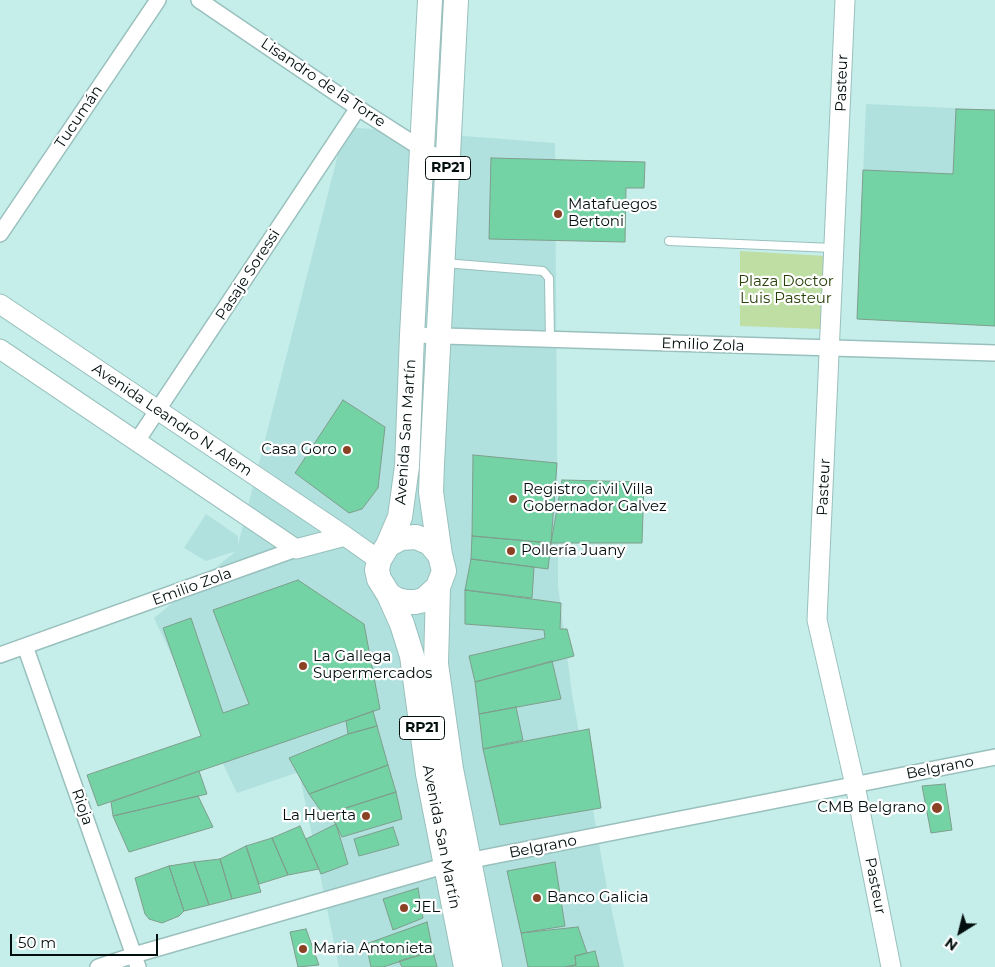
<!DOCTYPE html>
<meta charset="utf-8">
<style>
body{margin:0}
#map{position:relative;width:995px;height:967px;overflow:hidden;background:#c5ede9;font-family:Montserrat,sans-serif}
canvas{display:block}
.north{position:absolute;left:935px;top:907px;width:50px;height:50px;-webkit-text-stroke:4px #fff;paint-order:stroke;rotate:216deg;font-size:14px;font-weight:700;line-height:20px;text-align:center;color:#020f0e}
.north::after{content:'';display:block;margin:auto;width:18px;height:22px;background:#020f0e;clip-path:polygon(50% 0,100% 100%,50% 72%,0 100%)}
.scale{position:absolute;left:10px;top:934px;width:148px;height:22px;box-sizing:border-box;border:2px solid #020f0e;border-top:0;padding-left:6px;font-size:15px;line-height:18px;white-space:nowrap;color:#020f0e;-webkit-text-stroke:4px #fff;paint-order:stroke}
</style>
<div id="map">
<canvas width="995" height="967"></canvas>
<div class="north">N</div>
<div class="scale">50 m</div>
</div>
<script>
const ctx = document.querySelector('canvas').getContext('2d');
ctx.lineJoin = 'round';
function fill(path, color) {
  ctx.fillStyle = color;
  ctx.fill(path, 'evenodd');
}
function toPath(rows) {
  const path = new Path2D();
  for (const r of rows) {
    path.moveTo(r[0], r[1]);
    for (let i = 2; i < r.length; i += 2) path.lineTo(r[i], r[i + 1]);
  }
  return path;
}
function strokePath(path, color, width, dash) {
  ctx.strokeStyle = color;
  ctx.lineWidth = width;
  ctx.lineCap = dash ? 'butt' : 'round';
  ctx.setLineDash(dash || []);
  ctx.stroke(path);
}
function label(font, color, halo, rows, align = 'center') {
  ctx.font = font + ' Montserrat,sans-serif';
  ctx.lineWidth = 4.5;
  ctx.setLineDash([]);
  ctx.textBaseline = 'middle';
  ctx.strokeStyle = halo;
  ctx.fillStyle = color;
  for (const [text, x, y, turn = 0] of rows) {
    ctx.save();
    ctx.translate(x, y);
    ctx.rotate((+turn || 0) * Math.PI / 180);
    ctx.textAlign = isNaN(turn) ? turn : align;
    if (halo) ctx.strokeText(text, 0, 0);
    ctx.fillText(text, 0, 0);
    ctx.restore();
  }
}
const built = toPath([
 [866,104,995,110,995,326,857,319],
 [345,127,555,143,558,586,572,694,607,888,624,967,339,967,299,772,237,793,154,618,236,551,206,561,184,548,206,514,238,536,238,545]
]);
const green = toPath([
 [740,251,825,256,821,329,740,326]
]);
const building = toPath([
 [956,109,995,110,995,326,857,319,863,170,953,174,956,109],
 [491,158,645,162,644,188,626,188,625,242,489,239,491,158],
 [343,400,385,427,378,488,362,509,349,513,295,473,343,400],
 [473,455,557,463,551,543,472,536,473,455],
 [562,480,644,482,642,543,551,543,562,480],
 [472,536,551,543,548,569,471,559,472,536],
 [471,559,534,567,532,598,465,590,471,559],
 [298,580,364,624,380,709,98,806,87,775,201,736,163,628,191,618,223,713,249,704,213,610,298,580],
 [465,590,561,603,560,629,567,629,574,656,475,682,469,656,545,638,544,630,465,624,465,590],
 [552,661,561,699,479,714,475,682,552,661],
 [516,707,523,740,483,749,479,714,516,707],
 [373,711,377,726,348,734,346,721,373,711],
 [377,726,388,765,309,794,289,758,348,734,377,726],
 [589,729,601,808,500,825,483,749,589,729],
 [388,765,396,792,324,815,309,794,388,765],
 [199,771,207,794,113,816,111,802,199,771],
 [945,784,952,830,931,833,922,786,945,784],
 [396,792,402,819,342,837,330,813,396,792],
 [198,796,213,827,129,852,113,816,198,796],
 [336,824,348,864,321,874,306,839,336,824],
 [300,826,319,869,288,875,272,838,300,826],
 [393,827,399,845,359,856,354,839,393,827],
 [272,838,288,875,259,884,246,846,272,838],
 [246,846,261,892,232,899,220,859,246,846],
 [220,859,232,899,209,905,194,862,220,859],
 [194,862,209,905,184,911,169,866,194,862],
 [555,862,565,926,521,933,507,871,555,862],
 [169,866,184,911,179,916,162,923,149,919,145,914,135,878,169,866],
 [418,888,423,918,393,930,383,899,418,888],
 [427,922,433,951,383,967,371,967,366,944,427,922],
 [578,927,587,953,575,956,576,965,565,967,528,967,521,933,578,927],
 [306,929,319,965,298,967,290,932,306,929],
 [433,951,437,967,402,967,399,961,433,951],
 [595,951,599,967,565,967,576,965,575,956,595,951]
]);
const service = toPath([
 [669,241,833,248],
 [444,263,543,271,549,278,550,339]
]);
const minor = toPath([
 [199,0,358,108,422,149,448,162],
 [0,234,158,0],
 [412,335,995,353],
 [137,441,358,108],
 [25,646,138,967],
 [0,655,296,549],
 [98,967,134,955,447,865,995,757]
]);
const tertiary = toPath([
 [845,0,817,620,855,785,891,967],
 [0,304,345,536],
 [0,349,296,549,345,536,379,560]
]);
const primary = toPath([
 [430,0,412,335,407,466,400,517,388,545,379,560,377,570,379,579,389,595,402,624,412,656,428,774,466,967],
 [456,0,432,464,431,492,440,555,444,571,438,587,436,664,451,769,490,967],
 [388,545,401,538,416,537,430,543,440,555],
 [389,595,397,600,406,602,415,602,424,600,438,587]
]);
const markers = [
 [558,214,5,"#8b4224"],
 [347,450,5,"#8b4224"],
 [513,499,5,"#8b4224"],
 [511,551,5,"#8b4224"],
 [303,666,5,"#8b4224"],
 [937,808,6,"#8b4224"],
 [366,816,5,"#8b4224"],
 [537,898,5,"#8b4224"],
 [404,908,5,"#8b4224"],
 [303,949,5,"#8b4224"]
];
const shields = [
 [448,168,45],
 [422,728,45]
];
const shieldNames = [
 ["RP21",448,168],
 ["RP21",422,728]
];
const streetNames = [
 ["Lisandro de la Torre",323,83,34],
 ["Pasteur",842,83,-88],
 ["Tucumán",79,117,-56],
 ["Pasaje Soressi",248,275,-57],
 ["Emilio Zola",703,345,2],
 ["Avenida Leandro N. Alem",172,420,34],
 ["Avenida San Martín",406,432,-86],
 ["Pasteur",824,487,-87],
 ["Emilio Zola",192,587,-20],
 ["Belgrano",940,768,-11],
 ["Rioja",82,807,71],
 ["Avenida San Martín",441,837,79],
 ["Belgrano",543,847,-11],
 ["Pasteur",875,886,79]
];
const poiNames = [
 ["Matafuegos",568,205],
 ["Bertoni",568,222],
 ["Casa Goro",337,450,"right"],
 ["Registro civil Villa",523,490],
 ["Gobernador Galvez",523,507],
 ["Pollería Juany",521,551],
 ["La Gallega",313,657],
 ["Supermercados",313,674],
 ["CMB Belgrano",926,808,"right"],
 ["La Huerta",356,816,"right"],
 ["Banco Galicia",547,898],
 ["JEL",414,908],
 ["Maria Antonieta",313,949]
];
const parkNames = [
 ["Plaza Doctor",786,282],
 ["Luis Pasteur",786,299]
];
fill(built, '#b0e1de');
fill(green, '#bfdea3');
fill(building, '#73d3a4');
strokePath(building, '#7f9e8d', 1);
strokePath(service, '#99c0bd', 10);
strokePath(minor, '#99c0bd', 18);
strokePath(tertiary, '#99c0bd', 21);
strokePath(primary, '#99c0bd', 26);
strokePath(service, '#fff', 8);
strokePath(minor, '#fff', 15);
strokePath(tertiary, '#fff', 19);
strokePath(primary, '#fff', 24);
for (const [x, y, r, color] of markers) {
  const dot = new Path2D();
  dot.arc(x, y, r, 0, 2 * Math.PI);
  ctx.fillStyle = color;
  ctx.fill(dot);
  strokePath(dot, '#fff', 2);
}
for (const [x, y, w] of shields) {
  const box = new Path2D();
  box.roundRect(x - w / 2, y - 11.5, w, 23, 4);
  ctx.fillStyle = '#fff';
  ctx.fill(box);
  strokePath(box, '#020f0e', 1);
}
label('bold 14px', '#020f0e', null, shieldNames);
label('15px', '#020f0e', '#fff', streetNames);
label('15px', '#020f0e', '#fff', poiNames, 'left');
label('15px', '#294209', '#fff', parkNames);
</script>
